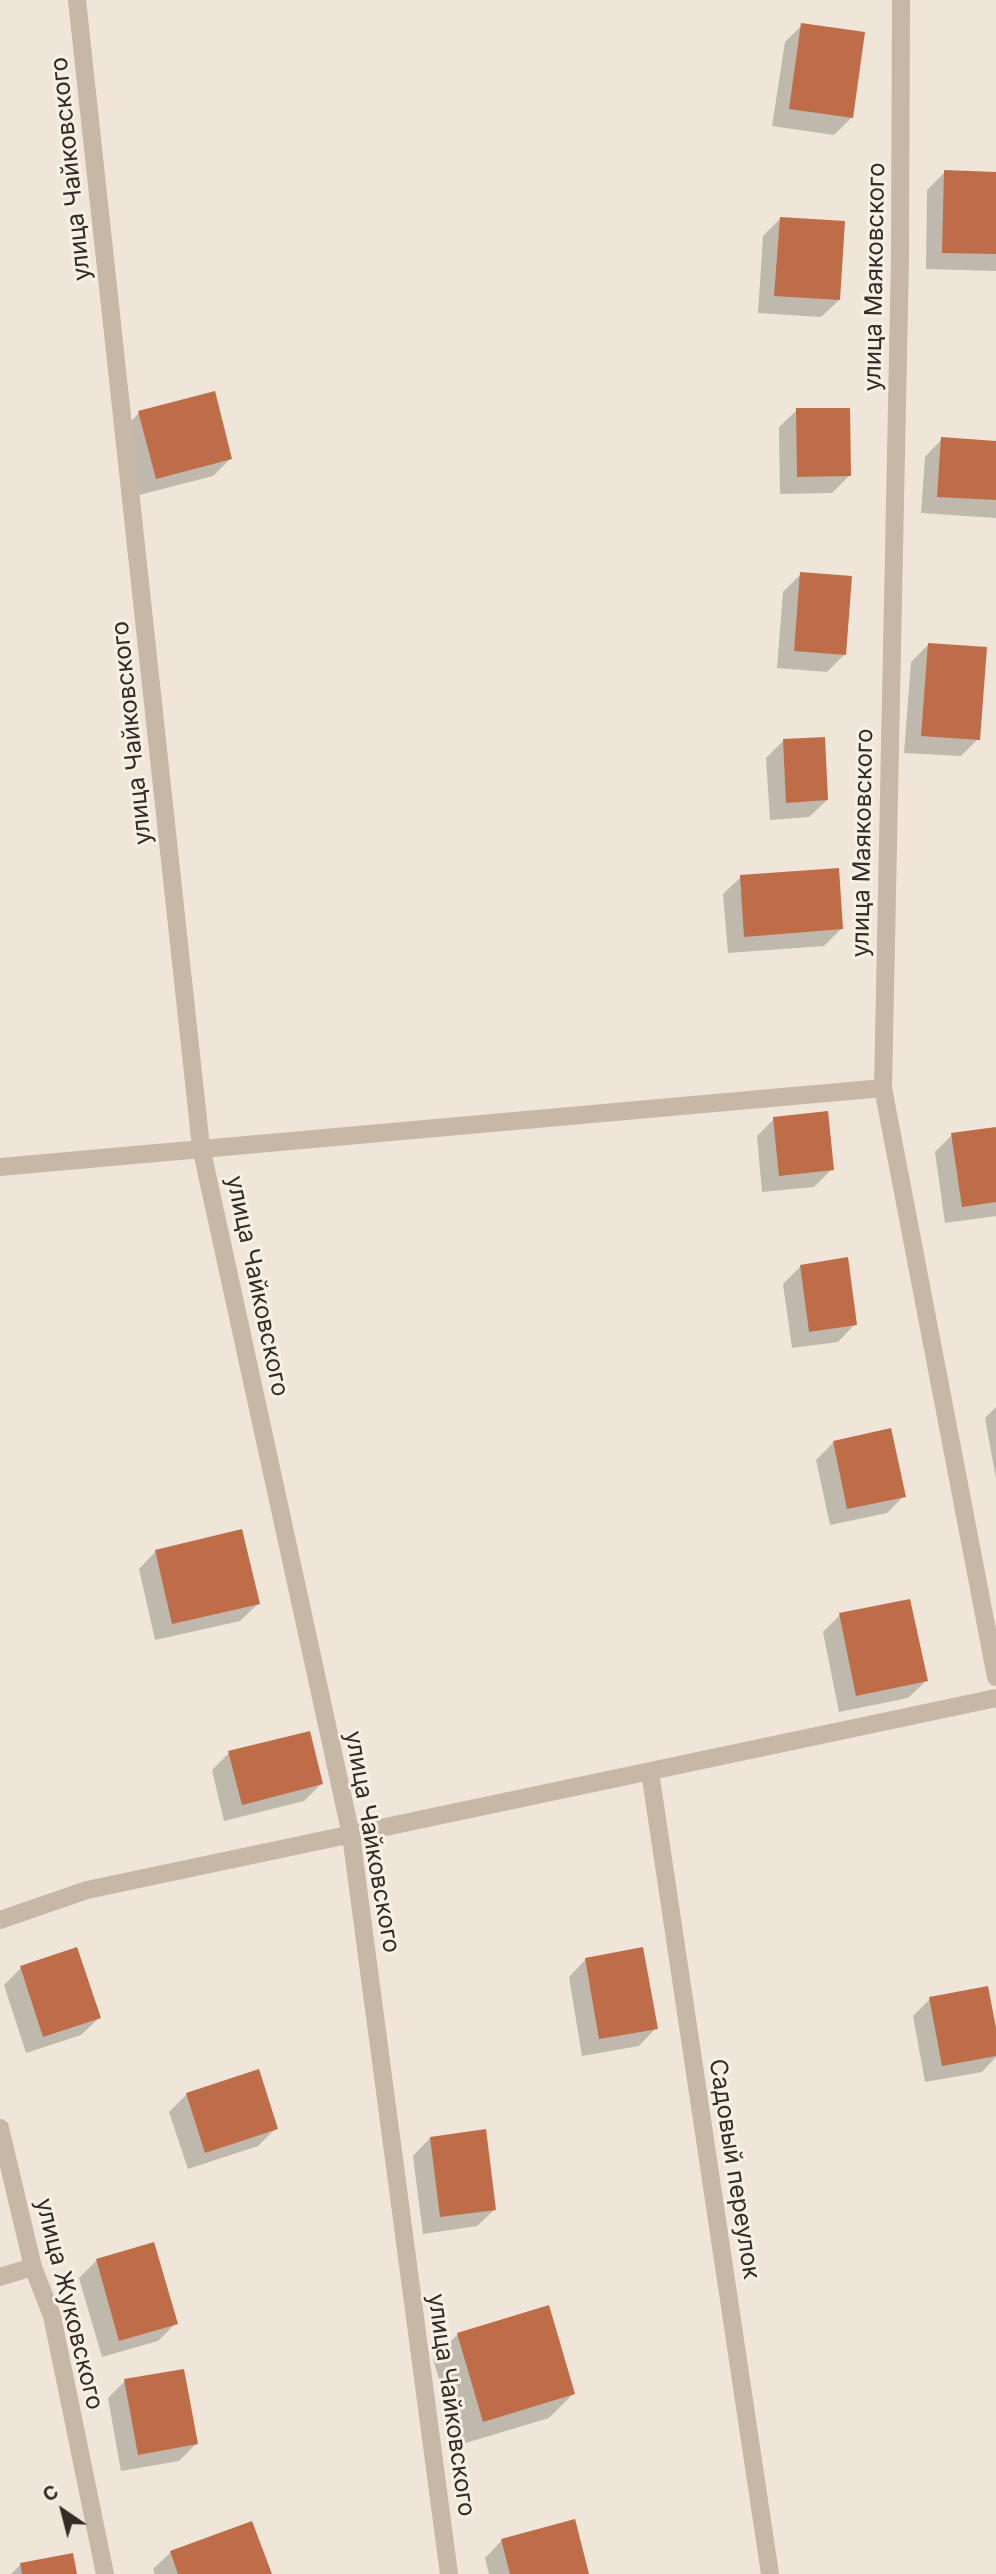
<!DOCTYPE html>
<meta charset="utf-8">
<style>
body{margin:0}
#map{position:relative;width:996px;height:2574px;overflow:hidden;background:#efe6d9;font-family:Inter,sans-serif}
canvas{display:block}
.north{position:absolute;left:28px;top:2476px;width:70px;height:70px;-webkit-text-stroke:5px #f7f0e5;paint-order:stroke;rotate:325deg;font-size:19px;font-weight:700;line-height:28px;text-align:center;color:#332b26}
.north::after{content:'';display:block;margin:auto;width:24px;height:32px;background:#332b26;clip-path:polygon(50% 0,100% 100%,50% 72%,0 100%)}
</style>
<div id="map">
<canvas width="996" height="2574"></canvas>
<div class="north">С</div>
</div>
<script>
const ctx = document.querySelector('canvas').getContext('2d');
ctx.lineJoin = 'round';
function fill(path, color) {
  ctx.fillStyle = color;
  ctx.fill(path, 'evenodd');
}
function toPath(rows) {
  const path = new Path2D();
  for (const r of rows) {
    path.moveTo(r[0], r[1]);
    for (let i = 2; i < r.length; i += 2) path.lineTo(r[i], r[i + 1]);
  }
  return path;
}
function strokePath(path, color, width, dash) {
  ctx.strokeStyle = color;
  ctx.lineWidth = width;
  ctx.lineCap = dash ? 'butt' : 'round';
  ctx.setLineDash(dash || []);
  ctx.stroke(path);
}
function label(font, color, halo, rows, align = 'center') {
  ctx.font = font + ' Inter,sans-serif';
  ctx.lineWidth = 6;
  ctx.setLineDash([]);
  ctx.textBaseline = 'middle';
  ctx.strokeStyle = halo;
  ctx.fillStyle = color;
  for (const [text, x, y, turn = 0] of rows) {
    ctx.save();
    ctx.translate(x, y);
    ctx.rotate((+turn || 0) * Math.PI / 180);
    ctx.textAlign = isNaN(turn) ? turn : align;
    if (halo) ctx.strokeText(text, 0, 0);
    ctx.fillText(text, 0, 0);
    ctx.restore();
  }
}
const shadow = toPath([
 [802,25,851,118,834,135,772,126,785,42],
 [945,172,996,174,996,271,926,269,927,190],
 [780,219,839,300,821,317,758,313,763,236],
 [797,410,849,476,832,493,780,494,779,427],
 [139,413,230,459,213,476,139,495,122,430],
 [942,439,996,443,996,518,921,513,925,457],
 [801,574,844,655,827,672,777,668,783,592],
 [928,645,978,739,961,756,904,753,911,662],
 [783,741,827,800,809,817,770,820,766,758],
 [741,877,841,929,824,946,728,953,723,894],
 [774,1119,832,1169,814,1187,762,1192,757,1136],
 [996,1129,996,1216,945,1223,935,1152,952,1135],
 [801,1266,855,1324,838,1342,792,1348,783,1284],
 [996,1407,996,1479,985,1418],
 [834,1442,904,1496,887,1513,830,1525,816,1460],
 [156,1551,258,1604,240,1621,155,1640,139,1569],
 [840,1615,926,1681,908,1698,839,1712,823,1632],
 [229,1753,321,1784,304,1801,224,1821,212,1770],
 [586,1959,656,2028,639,2046,582,2056,569,1977],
 [21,1968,99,2018,81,2035,26,2053,4,1985],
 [930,1999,996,2038,996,2057,982,2072,925,2082,913,2016],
 [187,2094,276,2128,258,2146,188,2169,169,2112],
 [430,2138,495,2209,477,2226,423,2234,413,2156],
 [153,2244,176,2323,158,2341,102,2357,79,2278,96,2261],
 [458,2334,573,2394,549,2418,459,2445,433,2359],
 [125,2381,196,2444,179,2461,121,2471,108,2398],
 [502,2540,587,2574,489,2574,485,2558],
 [171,2552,270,2574,155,2574,153,2569],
 [21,2564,75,2574,11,2574]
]);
const building = toPath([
 [801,23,865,32,853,118,789,109],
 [944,170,996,172,996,254,942,253],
 [780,217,845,221,840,300,774,296],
 [215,391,232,459,156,479,138,411],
 [796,408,850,408,851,476,797,477],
 [941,437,996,441,996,500,937,497],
 [800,572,852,576,846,655,794,651],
 [928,643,987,647,980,740,921,736],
 [825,737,828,800,786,803,783,739],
 [839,868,843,929,744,937,740,875],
 [828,1111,834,1170,779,1176,773,1117],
 [996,1127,996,1202,962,1207,951,1133],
 [848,1257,857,1325,809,1332,800,1265],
 [891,1428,906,1497,847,1509,833,1441],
 [242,1529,260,1604,172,1624,155,1550],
 [910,1599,928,1681,856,1696,839,1613],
 [310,1731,323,1784,242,1805,228,1751],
 [77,1947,101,2018,43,2037,20,1966],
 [643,1947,658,2029,599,2039,585,1958],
 [988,1986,996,2028,996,2056,942,2066,929,1997],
 [259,2069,278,2129,205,2153,186,2093],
 [486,2129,496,2210,440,2217,430,2137],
 [154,2242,178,2324,119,2341,96,2259],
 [549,2305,575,2394,483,2422,457,2333],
 [184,2369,198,2444,138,2455,124,2379],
 [575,2519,589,2574,510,2574,501,2539],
 [252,2521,272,2574,178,2574,170,2551],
 [73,2553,77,2574,22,2574,20,2563]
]);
const minor = toPath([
 [77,0,201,1147,351,1835,449,2574],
 [901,0,900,258,883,1088,996,1677],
 [0,1167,883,1088],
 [650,1772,770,2574],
 [0,1920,87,1890,996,1698],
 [0,2128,33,2267,52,2316,105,2574],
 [0,2277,33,2267]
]);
const streetNames = [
 ["улица Чайковского",71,169,-96],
 ["улица Маяковского",875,277,-89],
 ["улица Чайковского",132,733,-96],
 ["улица Маяковского",863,843,-89],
 ["улица Чайковского",257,1286,78],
 ["улица Чайковского",372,1842,80],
 ["Садовый переулок",734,2169,81],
 ["улица Жуковского",69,2304,76],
 ["улица Чайковского",451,2405,82]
];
fill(shadow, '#0003');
fill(building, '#be6d48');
strokePath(minor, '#c6b7a6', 18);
label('24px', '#332b26', '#f7f0e5', streetNames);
</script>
